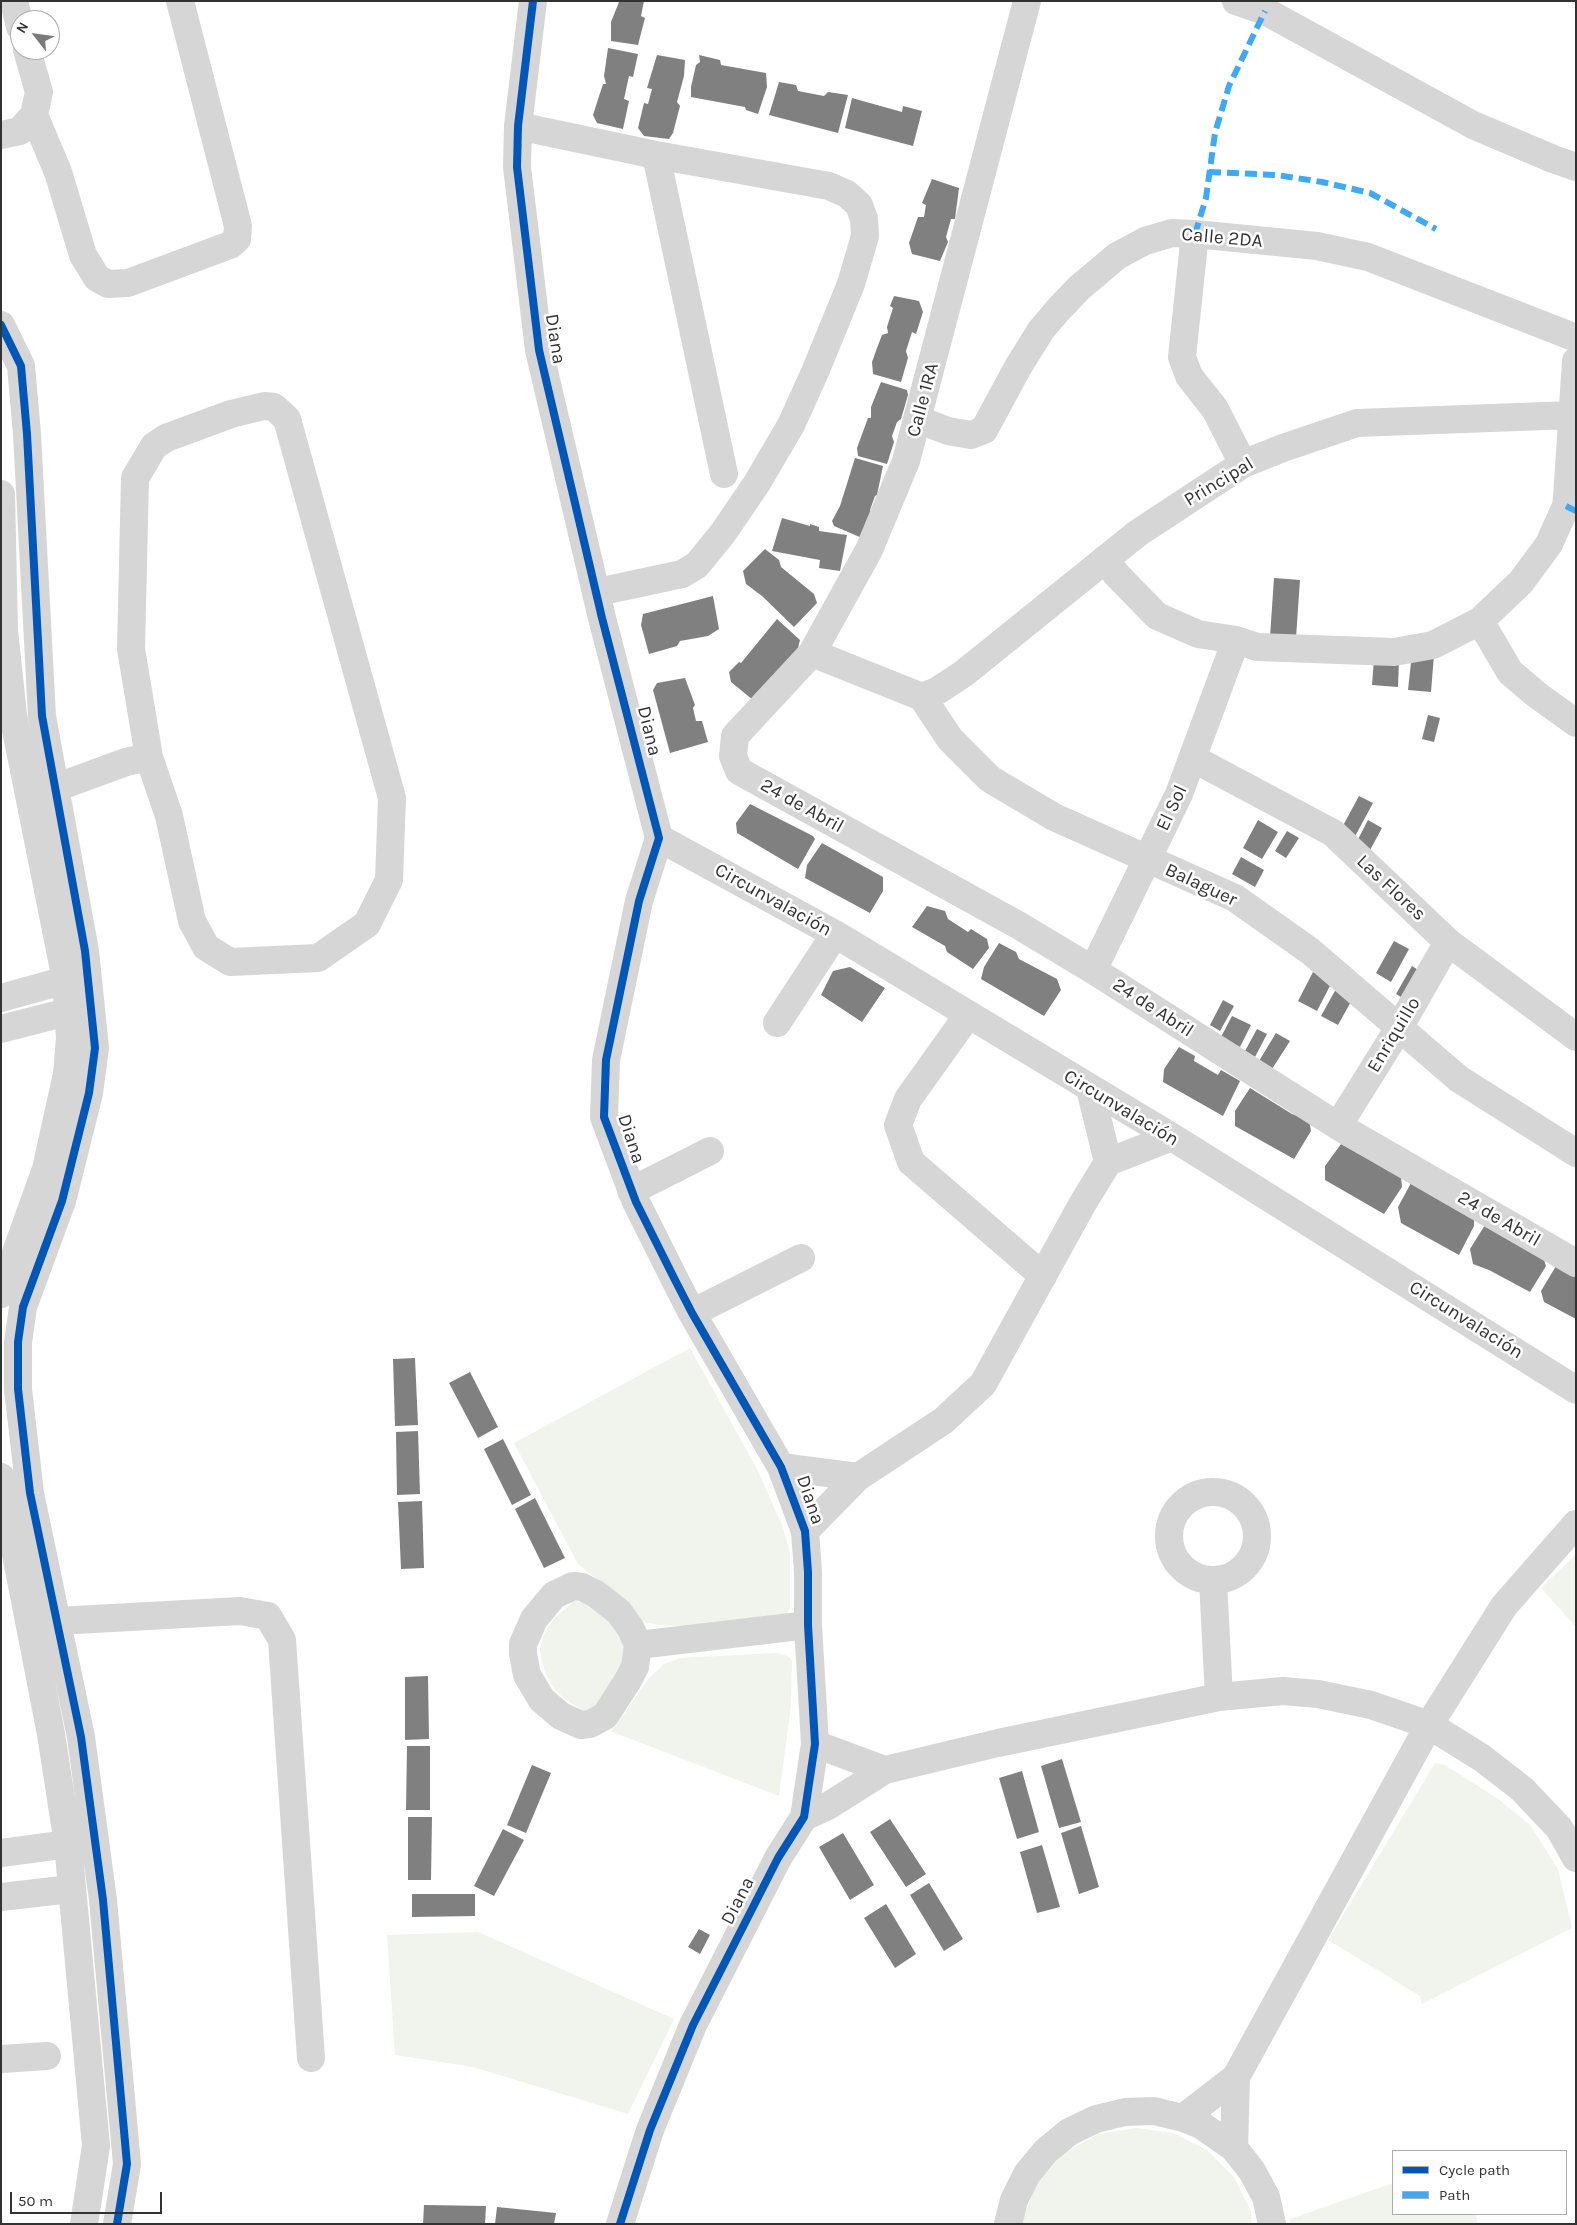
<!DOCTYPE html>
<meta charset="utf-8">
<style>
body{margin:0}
#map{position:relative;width:1577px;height:2225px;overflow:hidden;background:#fff;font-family:Karla,sans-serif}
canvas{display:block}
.frame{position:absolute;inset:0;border:2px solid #323232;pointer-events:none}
.legend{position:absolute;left:1392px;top:2150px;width:175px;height:65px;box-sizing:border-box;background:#fff;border:1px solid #adadad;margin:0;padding:6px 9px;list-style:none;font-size:15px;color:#323232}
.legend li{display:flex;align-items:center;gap:10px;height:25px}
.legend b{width:25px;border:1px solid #adadad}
.north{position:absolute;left:10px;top:10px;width:50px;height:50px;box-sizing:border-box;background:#fff;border:1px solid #adadad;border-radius:50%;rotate:300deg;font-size:14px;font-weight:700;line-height:20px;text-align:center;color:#323232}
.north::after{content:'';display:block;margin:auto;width:18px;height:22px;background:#7a7a7a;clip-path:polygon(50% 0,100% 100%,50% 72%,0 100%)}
.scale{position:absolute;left:10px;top:2192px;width:152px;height:22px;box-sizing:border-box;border:2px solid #323232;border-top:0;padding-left:6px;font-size:15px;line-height:18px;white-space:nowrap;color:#323232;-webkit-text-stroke:4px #fff;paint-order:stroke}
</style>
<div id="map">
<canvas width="1577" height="2225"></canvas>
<div class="frame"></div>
<ul class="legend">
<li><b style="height:6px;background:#0057b8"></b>Cycle path</li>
<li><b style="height:6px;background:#3fa9f5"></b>Path</li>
</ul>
<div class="north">N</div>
<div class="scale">50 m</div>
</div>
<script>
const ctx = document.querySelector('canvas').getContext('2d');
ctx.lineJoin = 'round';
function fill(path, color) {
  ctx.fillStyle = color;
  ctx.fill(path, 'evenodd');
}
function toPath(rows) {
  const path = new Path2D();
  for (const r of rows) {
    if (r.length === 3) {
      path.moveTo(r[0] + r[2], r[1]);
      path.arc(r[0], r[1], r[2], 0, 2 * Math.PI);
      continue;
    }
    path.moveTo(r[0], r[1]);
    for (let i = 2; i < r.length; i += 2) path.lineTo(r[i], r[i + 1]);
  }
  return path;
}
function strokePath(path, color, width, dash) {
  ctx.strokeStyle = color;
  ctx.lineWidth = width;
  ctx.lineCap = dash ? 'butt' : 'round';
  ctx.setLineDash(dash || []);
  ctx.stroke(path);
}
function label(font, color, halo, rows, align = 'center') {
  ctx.font = font + ' Karla,sans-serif';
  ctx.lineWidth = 5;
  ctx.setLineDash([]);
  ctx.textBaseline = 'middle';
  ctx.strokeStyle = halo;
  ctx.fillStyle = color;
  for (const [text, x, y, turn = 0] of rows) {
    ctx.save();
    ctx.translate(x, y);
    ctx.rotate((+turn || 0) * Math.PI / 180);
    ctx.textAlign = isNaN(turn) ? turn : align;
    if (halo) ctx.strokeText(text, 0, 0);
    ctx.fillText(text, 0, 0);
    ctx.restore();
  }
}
const green = toPath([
 [690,1348,757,1469,782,1525,790,1552,790,1607,785,1618,703,1627,660,1625,643,1622,617,1595,578,1564,514,1443],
 [1576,1554,1576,1627,1541,1588],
 [574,1601,590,1604,617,1629,624,1641,625,1652,618,1679,591,1711,582,1710,562,1697,553,1686,545,1672,541,1658,540,1648,545,1632,555,1618],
 [777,1653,787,1656,792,1660,791,1705,779,1796,610,1731,614,1728,649,1678,664,1664,680,1658],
 [1435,1763,1445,1765,1498,1799,1530,1825,1558,1869,1572,1928,1422,2004,1420,1996,1328,1940],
 [478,1932,674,2019,628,2114,473,2067,395,2055,387,1935],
 [1136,2128,1173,2133,1207,2150,1234,2177,1251,2211,1252,2224,1021,2224,1036,2185,1063,2154,1098,2134],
 [1393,2183,1393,2214,1476,2214,1478,2224,1290,2224,1290,2219]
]);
const building = toPath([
 [644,1,641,16,645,18,638,45,611,41,611,22,619,2],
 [608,48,638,54,633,77,629,76,624,99,629,101,623,129,597,123,593,115,603,84,606,84,604,76],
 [657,55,685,60,684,76,677,102,680,106,673,133,669,139,644,136,638,128,644,103,648,104,652,89,647,88],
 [699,55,720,60,721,65,766,73,767,87,758,114,746,110,745,107,691,97,691,87,696,65,700,62],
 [779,82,796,85,798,91,824,96,828,92,848,95,838,133,769,115],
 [852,98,902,112,903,106,922,111,913,146,845,128],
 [932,179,959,188,955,219,951,219,946,237,948,242,940,261,912,254,909,243,918,217,924,217,926,205,922,203],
 [894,296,919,301,923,312,916,334,912,332,906,351,908,358,901,382,873,374,872,362,877,348,882,335,888,333,887,327,893,308,890,306],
 [881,382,907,390,908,395,901,419,897,422,892,436,894,442,887,464,858,456,857,448,868,418,871,418,871,407],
 [855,458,883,466,877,495,875,496,870,510,870,517,862,538,834,526,832,521,840,506],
 [782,518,810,526,810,524,819,527,819,531,847,535,840,571,819,568,820,560,772,551],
 [765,549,779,560,781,567,814,594,817,603,794,627,762,596,746,584,743,571],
 [1274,578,1300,580,1296,638,1270,637],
 [713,596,719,629,708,636,680,641,677,646,649,654,641,625,643,614],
 [777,619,800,640,797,652,753,700,731,682,729,672,739,662,741,663],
 [1412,653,1434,655,1431,692,1408,690],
 [1374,658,1399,660,1398,687,1372,685],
 [685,678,695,705,693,708,696,721,702,721,708,742,670,753,653,690,657,683],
 [1428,715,1440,718,1434,742,1422,739],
 [1359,796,1373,803,1353,840,1339,833],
 [750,804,813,836,815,839,798,869,737,833,736,823],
 [1258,820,1278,832,1262,859,1243,848],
 [1368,820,1382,828,1369,852,1355,845],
 [1287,831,1299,838,1286,858,1275,851],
 [822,843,883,877,883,891,870,913,805,878,807,865],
 [1241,857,1264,870,1255,887,1232,874],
 [927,906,945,911,948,919,968,932,971,929,987,939,989,948,973,969,947,952,945,946,912,927],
 [1394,941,1409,949,1391,982,1376,973],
 [999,943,1016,952,1019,959,1057,979,1061,990,1044,1016,981,979,984,967],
 [1412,966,1426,975,1409,1002,1396,994],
 [850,967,885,988,862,1022,821,995,833,971],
 [1313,972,1332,982,1317,1011,1298,1001],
 [1336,989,1353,998,1338,1025,1321,1016],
 [1223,1000,1234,1006,1220,1031,1210,1025],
 [1232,1016,1251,1025,1240,1047,1221,1037],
 [1257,1029,1267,1034,1255,1057,1245,1051],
 [1276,1033,1290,1041,1272,1069,1259,1061],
 [1179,1047,1195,1056,1194,1061,1218,1075,1221,1070,1240,1081,1223,1116,1163,1082,1164,1069],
 [1250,1088,1292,1114,1309,1120,1311,1131,1294,1159,1235,1126,1235,1111],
 [1341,1144,1401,1177,1402,1187,1384,1214,1325,1180,1325,1166],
 [1411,1183,1474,1217,1474,1226,1459,1255,1401,1223,1398,1207],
 [1485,1225,1543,1257,1546,1266,1530,1292,1489,1270,1473,1264,1470,1249],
 [1556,1266,1576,1277,1576,1319,1544,1302,1541,1291],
 [415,1358,418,1425,395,1426,393,1359],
 [470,1372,498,1427,478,1438,449,1383],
 [418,1431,420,1494,397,1495,396,1432],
 [503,1439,531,1495,512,1505,484,1449],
 [535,1498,565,1558,544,1568,515,1509],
 [422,1501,424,1568,401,1569,398,1502],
 [428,1676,429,1739,405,1740,405,1677],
 [407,1746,430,1746,430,1810,406,1810],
 [1062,1759,1081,1822,1059,1828,1041,1766],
 [532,1765,551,1773,526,1833,507,1825],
 [1022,1771,1039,1832,1017,1839,999,1778],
 [408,1817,432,1817,431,1880,408,1880],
 [890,1819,926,1874,906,1887,870,1832],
 [1081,1826,1099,1887,1079,1894,1061,1833],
 [503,1829,524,1840,494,1896,474,1886],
 [843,1833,874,1885,850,1900,819,1847],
 [1042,1845,1060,1907,1037,1913,1020,1852],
 [929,1883,963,1939,944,1951,910,1895],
 [412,1894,475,1894,475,1916,412,1917],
 [886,1904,916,1954,895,1968,864,1918],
 [699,1929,710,1935,700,1954,688,1947],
 [424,2205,486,2206,485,2224,423,2224],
 [497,2207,556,2213,554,2224,495,2224]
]);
const minor = toPath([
 [14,1,20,27],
 [533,1,518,126,517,167,539,350,602,618,659,838,639,901,606,1060,604,1117,636,1202,674,1278,692,1313,781,1467,805,1531,808,1572,808,1625,815,1744,804,1817,778,1858,693,2025,650,2130,620,2224],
 [1027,1,906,461,869,550,812,653,735,736,733,756,739,771,1018,925,1093,970,1338,1126,1576,1263],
 [1236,1,1265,11,1473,125,1553,159,1576,167],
 [34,115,58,172,83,255,97,278,108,284,128,283,230,245,237,239,238,226,180,1],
 [518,126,656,155,829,186,847,194,859,205,864,219,865,236,851,284,815,372,791,425,757,483,723,533,697,565,682,574,598,592],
 [1,135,20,131,34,115,39,92,27,50],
 [656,155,724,474],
 [1195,234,1182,357,1189,376,1215,409,1243,464],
 [1,325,21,366,27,434,42,716,85,951,95,1048,89,1093,62,1201,23,1307,18,1342,18,1389,30,1493,81,1737,103,1900,127,2164,117,2224],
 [919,420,948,431,971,435,984,430,1018,367,1041,330,1058,310,1079,288,1117,256,1145,241,1172,233,1195,234,1317,246,1368,257,1576,338],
 [1,494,4,630,13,715,66,980,70,1038,67,1074,46,1169,1,1294],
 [1105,559,1116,574,1157,616,1198,634,1236,640,1257,647,1394,652,1433,645,1480,621,1521,582,1549,544,1566,506,1567,498,1576,361],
 [1480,621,1510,672,1537,695,1576,723],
 [812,653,922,697,950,739,990,779,1054,817,1235,898,1310,951,1459,1079,1576,1153],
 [922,697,937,691,963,674,1138,533,1243,464,1283,448,1357,423,1572,415],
 [1194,759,1333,833,1448,942,1576,1037],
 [55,788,126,762,149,757,169,816,192,921,206,947,230,962,318,958,367,924,389,880,392,798,287,419,274,407,264,406,231,414,166,438,154,446,135,478,131,649,149,757],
 [659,838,835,934,1172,1137,1576,1390],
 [1093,970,1179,794,1236,640],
 [1,998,66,980],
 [968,1015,908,1099,898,1125,911,1162,1043,1276],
 [777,1023,835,934],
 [1,1029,67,1012],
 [1090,1089,1108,1162],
 [1338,1126,1399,1028,1448,942],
 [631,1191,710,1151],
 [692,1313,801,1258],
 [781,1467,858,1477],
 [1,1477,51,1734,68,1844,96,2146,84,2224],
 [1213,1536,44],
 [805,1531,858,1477,943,1421,983,1384,1083,1203,1108,1162,1172,1137],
 [1213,1580,1219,1697],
 [573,1586,582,1587,596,1594,619,1612,631,1629,638,1645,635,1667,627,1682,605,1716,590,1724,581,1725,561,1716,542,1700,527,1675,523,1654,523,1644,534,1619,554,1595,573,1586],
 [57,1621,240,1611,268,1616,282,1640,311,2058],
 [638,1645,808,1625],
 [815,1744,885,1770],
 [804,1817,828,1806,885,1770,998,1743,1219,1697,1283,1691,1318,1694,1371,1705,1429,1725,1482,1758,1522,1789,1559,1828,1576,1858],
 [1,1853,68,1844],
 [1,1897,71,1889],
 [1,2059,47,2056],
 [1183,2118,1236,2077,1429,1725,1504,1606,1576,1524],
 [1234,2148,1236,2077],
 [1008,2224,1014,2200,1027,2174,1046,2151,1069,2132,1096,2119,1125,2112,1154,2111,1183,2118,1201,2125,1234,2148,1252,2171,1266,2197,1272,2224]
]);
const quiet = toPath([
 [1209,172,1277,175,1322,182,1370,193,1436,229],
 [1195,234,1206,198,1215,133,1229,86,1265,11],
 [1566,506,1576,511]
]);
const cycleway = toPath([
 [533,1,518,126,517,167,539,350,602,618,659,838,639,901,606,1060,604,1117,636,1202,674,1278,692,1313,781,1467,805,1531,808,1572,808,1625,815,1744,804,1817,778,1858,693,2025,650,2130,620,2224],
 [1,325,21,366,27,434,42,716,85,951,95,1048,89,1093,62,1201,23,1307,18,1342,18,1389,30,1493,81,1737,103,1900,127,2164,117,2224]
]);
const streetNames = [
 ["Calle 2DA",1222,238,5],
 ["Diana",555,339,81],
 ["Calle 1RA",923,400,-75],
 ["Principal",1219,482,-31],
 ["Diana",649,731,76],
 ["24 de Abril",802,806,29],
 ["El Sol",1172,808,-65],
 ["Balaguer",1201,885,25],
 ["Las Flores",1391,888,43],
 ["Circunvalación",773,900,29],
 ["24 de Abril",1153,1008,33],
 ["Enriquillo",1394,1035,-59],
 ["Circunvalación",1121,1108,31],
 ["Diana",631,1139,72],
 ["24 de Abril",1499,1219,30],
 ["Circunvalación",1466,1320,32],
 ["Diana",810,1500,71],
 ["Diana",738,1901,-63]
];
fill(green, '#f0f4ed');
fill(building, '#808080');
strokePath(minor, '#d6d6d6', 28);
strokePath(quiet, '#3fa9f5', 6, [12, 6]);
strokePath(cycleway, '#0057b8', 8);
label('19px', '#323232', '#fff', streetNames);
</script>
